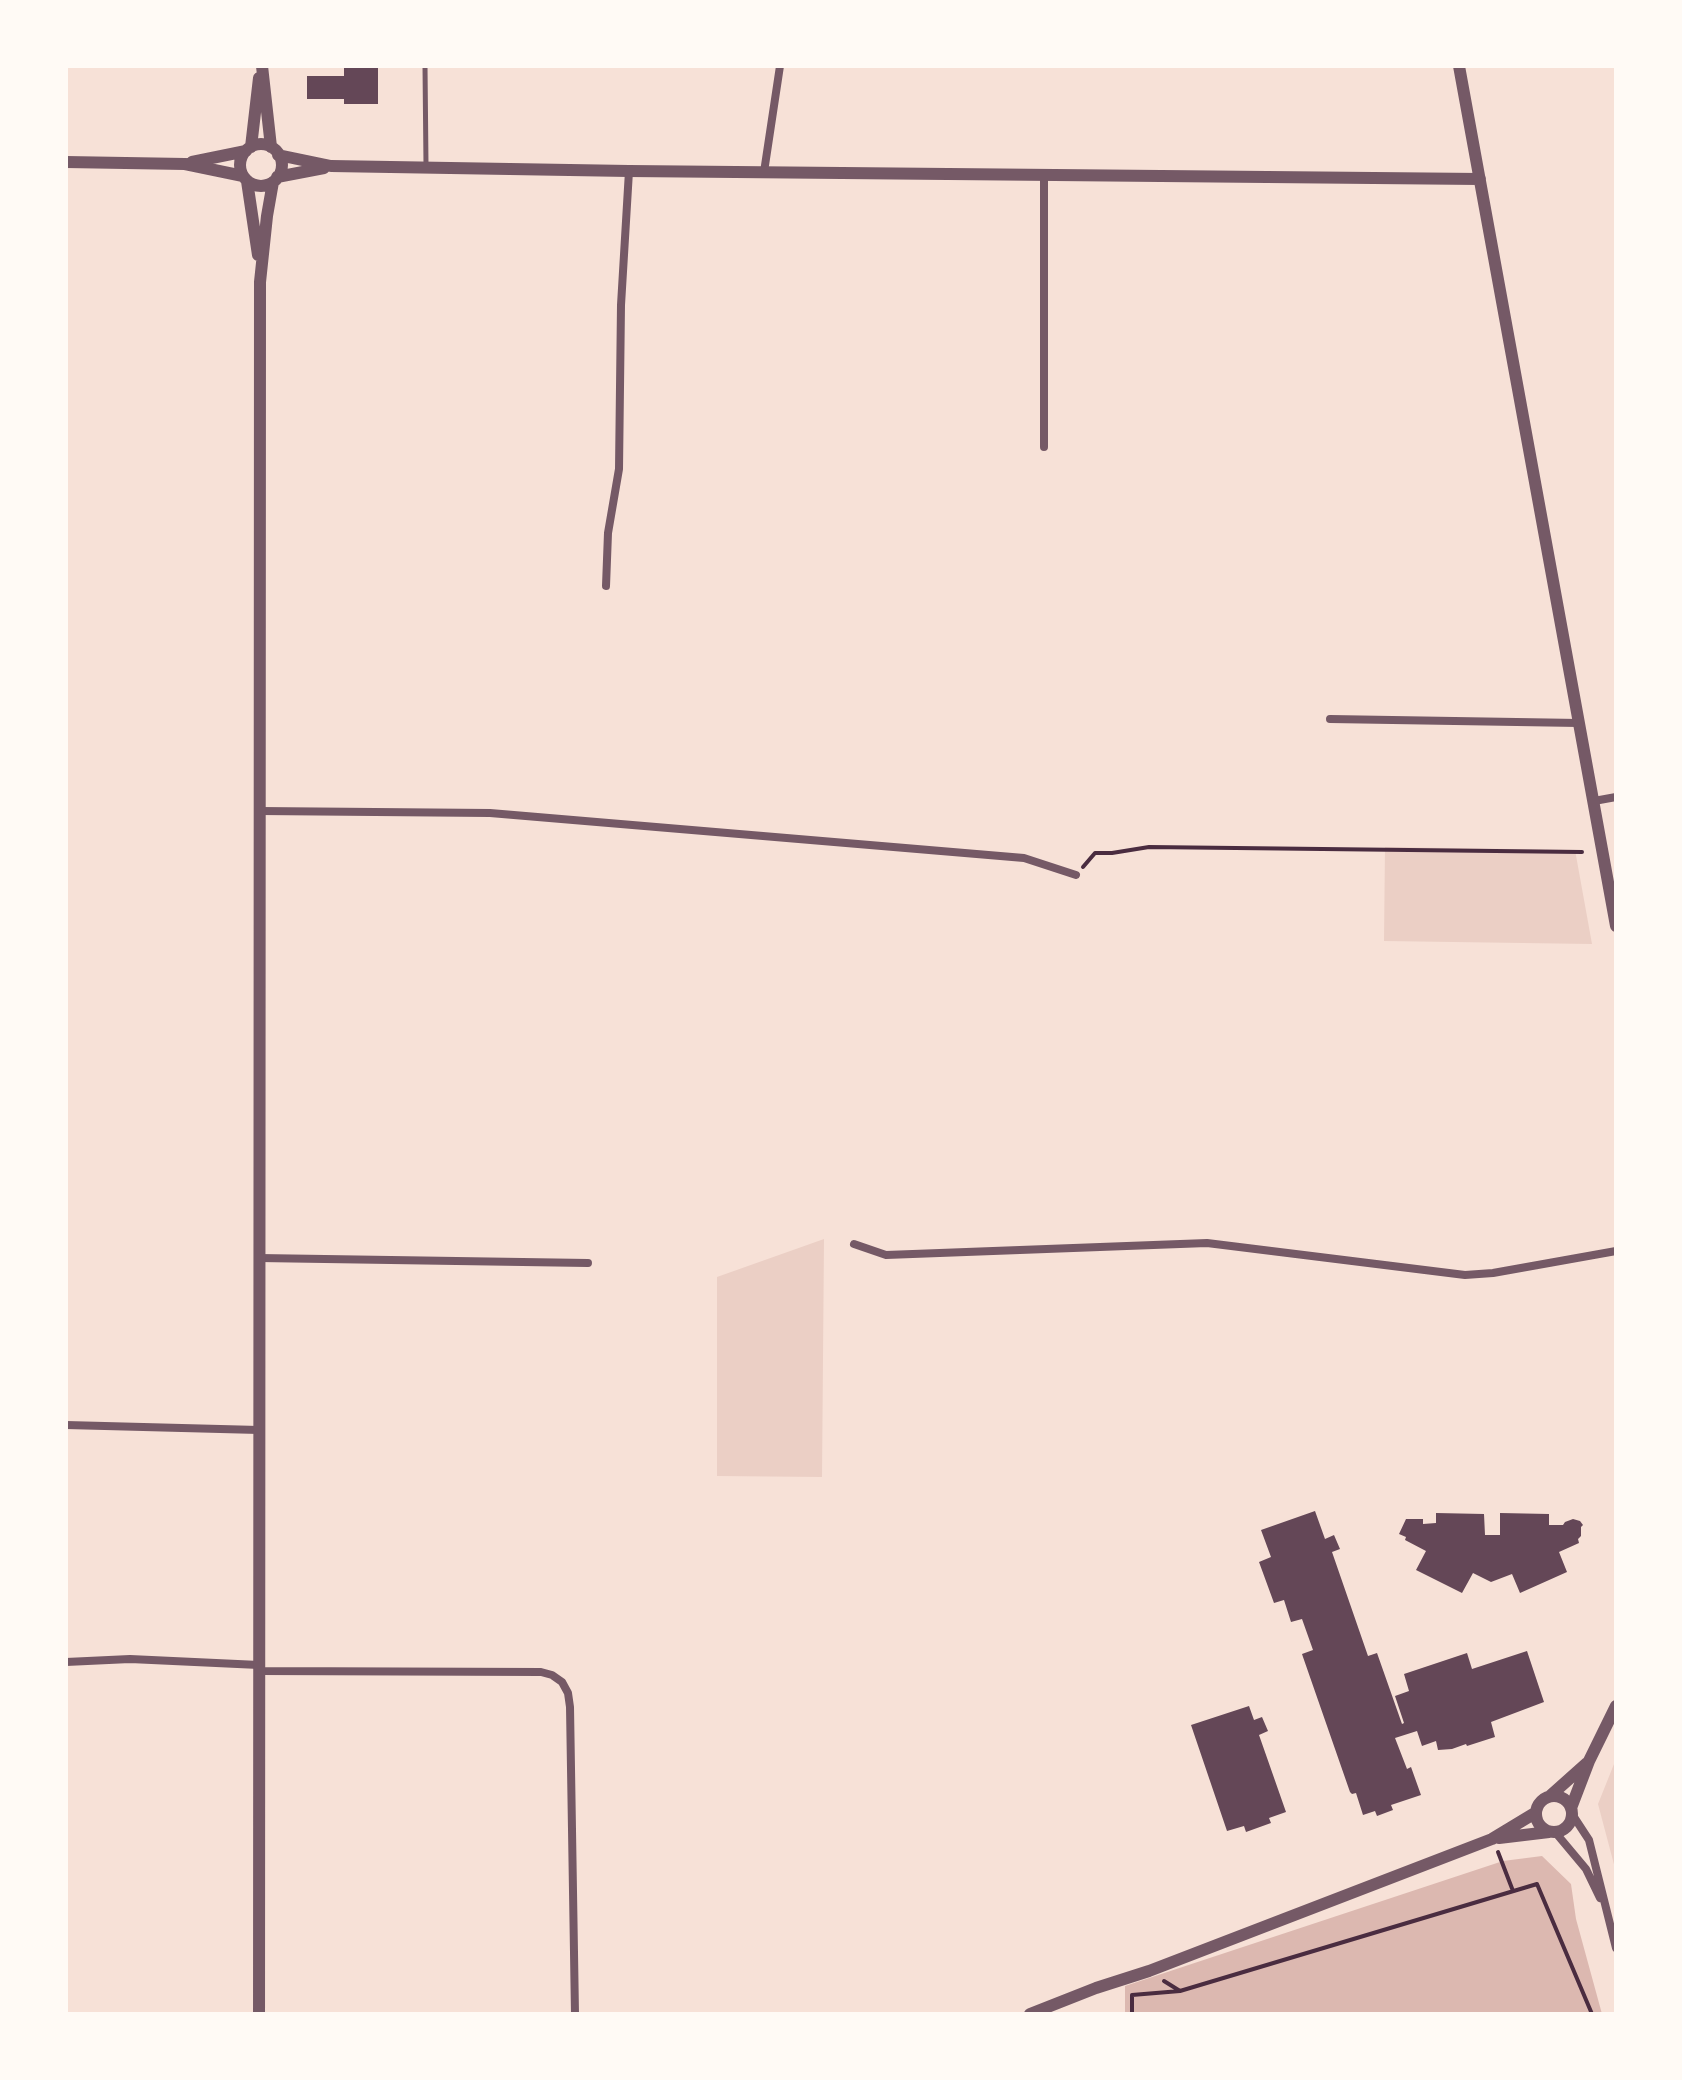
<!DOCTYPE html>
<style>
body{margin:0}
#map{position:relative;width:1682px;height:2080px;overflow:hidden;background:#f7e1d7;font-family:"Public Sans",sans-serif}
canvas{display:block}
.frame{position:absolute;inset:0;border:68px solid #fffaf5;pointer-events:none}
</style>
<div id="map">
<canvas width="1682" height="2080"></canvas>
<div class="frame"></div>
</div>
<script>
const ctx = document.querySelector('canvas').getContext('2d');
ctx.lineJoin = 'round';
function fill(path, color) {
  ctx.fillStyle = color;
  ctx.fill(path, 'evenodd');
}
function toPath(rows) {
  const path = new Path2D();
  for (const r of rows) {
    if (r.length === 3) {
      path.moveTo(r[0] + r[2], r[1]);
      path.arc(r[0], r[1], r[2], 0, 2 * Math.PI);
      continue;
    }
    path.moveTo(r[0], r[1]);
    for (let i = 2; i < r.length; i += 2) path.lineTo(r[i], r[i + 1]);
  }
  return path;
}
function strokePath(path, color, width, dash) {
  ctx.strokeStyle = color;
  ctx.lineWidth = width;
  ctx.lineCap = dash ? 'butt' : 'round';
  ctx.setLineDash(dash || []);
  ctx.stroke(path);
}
const green = toPath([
 [1385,847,1575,850,1592,944,1384,941],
 [824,1239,822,1477,717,1476,717,1277],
 [1616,1759,1616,1872,1598,1804]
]);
const water = toPath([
 [1542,1856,1571,1884,1576,1919,1602,2014,1125,2014,1125,1986,1503,1861]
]);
const building = toPath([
 [344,66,378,66,378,104,344,104,344,99,307,99,307,76,344,76],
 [1315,1511,1325,1539,1334,1535,1340,1549,1332,1552,1368,1656,1377,1653,1402,1724,1404,1723,1395,1696,1409,1691,1404,1674,1467,1653,1472,1669,1527,1651,1544,1702,1491,1722,1495,1737,1467,1746,1466,1744,1452,1749,1438,1750,1436,1741,1422,1746,1417,1731,1395,1738,1407,1769,1411,1767,1421,1795,1391,1805,1393,1810,1377,1816,1375,1811,1363,1815,1356,1793,1352,1794,1350,1792,1303,1657,1302,1654,1313,1650,1302,1619,1291,1622,1284,1600,1274,1603,1259,1562,1271,1557,1261,1530],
 [1436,1513,1484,1514,1485,1535,1500,1535,1500,1513,1549,1514,1549,1525,1563,1525,1565,1522,1573,1519,1580,1521,1583,1525,1581,1527,1581,1536,1578,1539,1579,1543,1559,1552,1567,1572,1520,1593,1512,1574,1491,1582,1473,1573,1462,1593,1416,1570,1426,1551,1405,1540,1406,1537,1399,1534,1406,1519,1423,1519,1423,1524,1436,1523],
 [1249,1706,1254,1720,1262,1717,1268,1731,1259,1735,1286,1812,1269,1818,1271,1823,1246,1832,1244,1826,1227,1831,1191,1725]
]);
const path = toPath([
 [1083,867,1095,853,1112,853,1149,847,1582,852],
 [1498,1852,1513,1891],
 [1164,1981,1180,1991],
 [1132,2014,1132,1995,1180,1991,1537,1884,1592,2014]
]);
const service = toPath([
 [425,66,426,165]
]);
const minor = toPath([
 [764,172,780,66],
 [1044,447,1044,175],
 [606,586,608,533,619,469,621,305,629,171],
 [1330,719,1579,723],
 [1594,801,1616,797],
 [260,811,490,813,1024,858,1076,875],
 [854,1244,886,1255,1207,1243,1465,1275,1493,1273,1616,1251],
 [259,1258,588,1263],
 [66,1425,259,1430],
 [66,1662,130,1659,259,1665],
 [259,1671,541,1672,552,1675,562,1682,568,1693,570,1707,575,2014],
 [1572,1814,1589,1840,1616,1948],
 [1555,1832,1586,1869,1600,1898]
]);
const tertiary = toPath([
 [262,66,271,147],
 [1459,66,1616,926],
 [261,165,21],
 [251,147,259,78],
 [278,155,331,166,629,171,1480,179],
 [66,162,185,164,243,176],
 [192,162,246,151],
 [277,177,324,168],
 [247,181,258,255],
 [1554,1814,18],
 [1550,1796,1587,1763],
 [1571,1808,1589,1761,1616,1706],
 [1499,1838,1549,1832],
 [259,2014,260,282,267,216,273,182],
 [1030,2014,1096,1988,1149,1971,1492,1839,1535,1813]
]);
fill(green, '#ebcfc5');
fill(water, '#dcb8b0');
fill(building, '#644757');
strokePath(path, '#4a2c40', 4);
strokePath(service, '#755966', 5);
strokePath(minor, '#755966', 8);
strokePath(tertiary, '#755966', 12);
</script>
